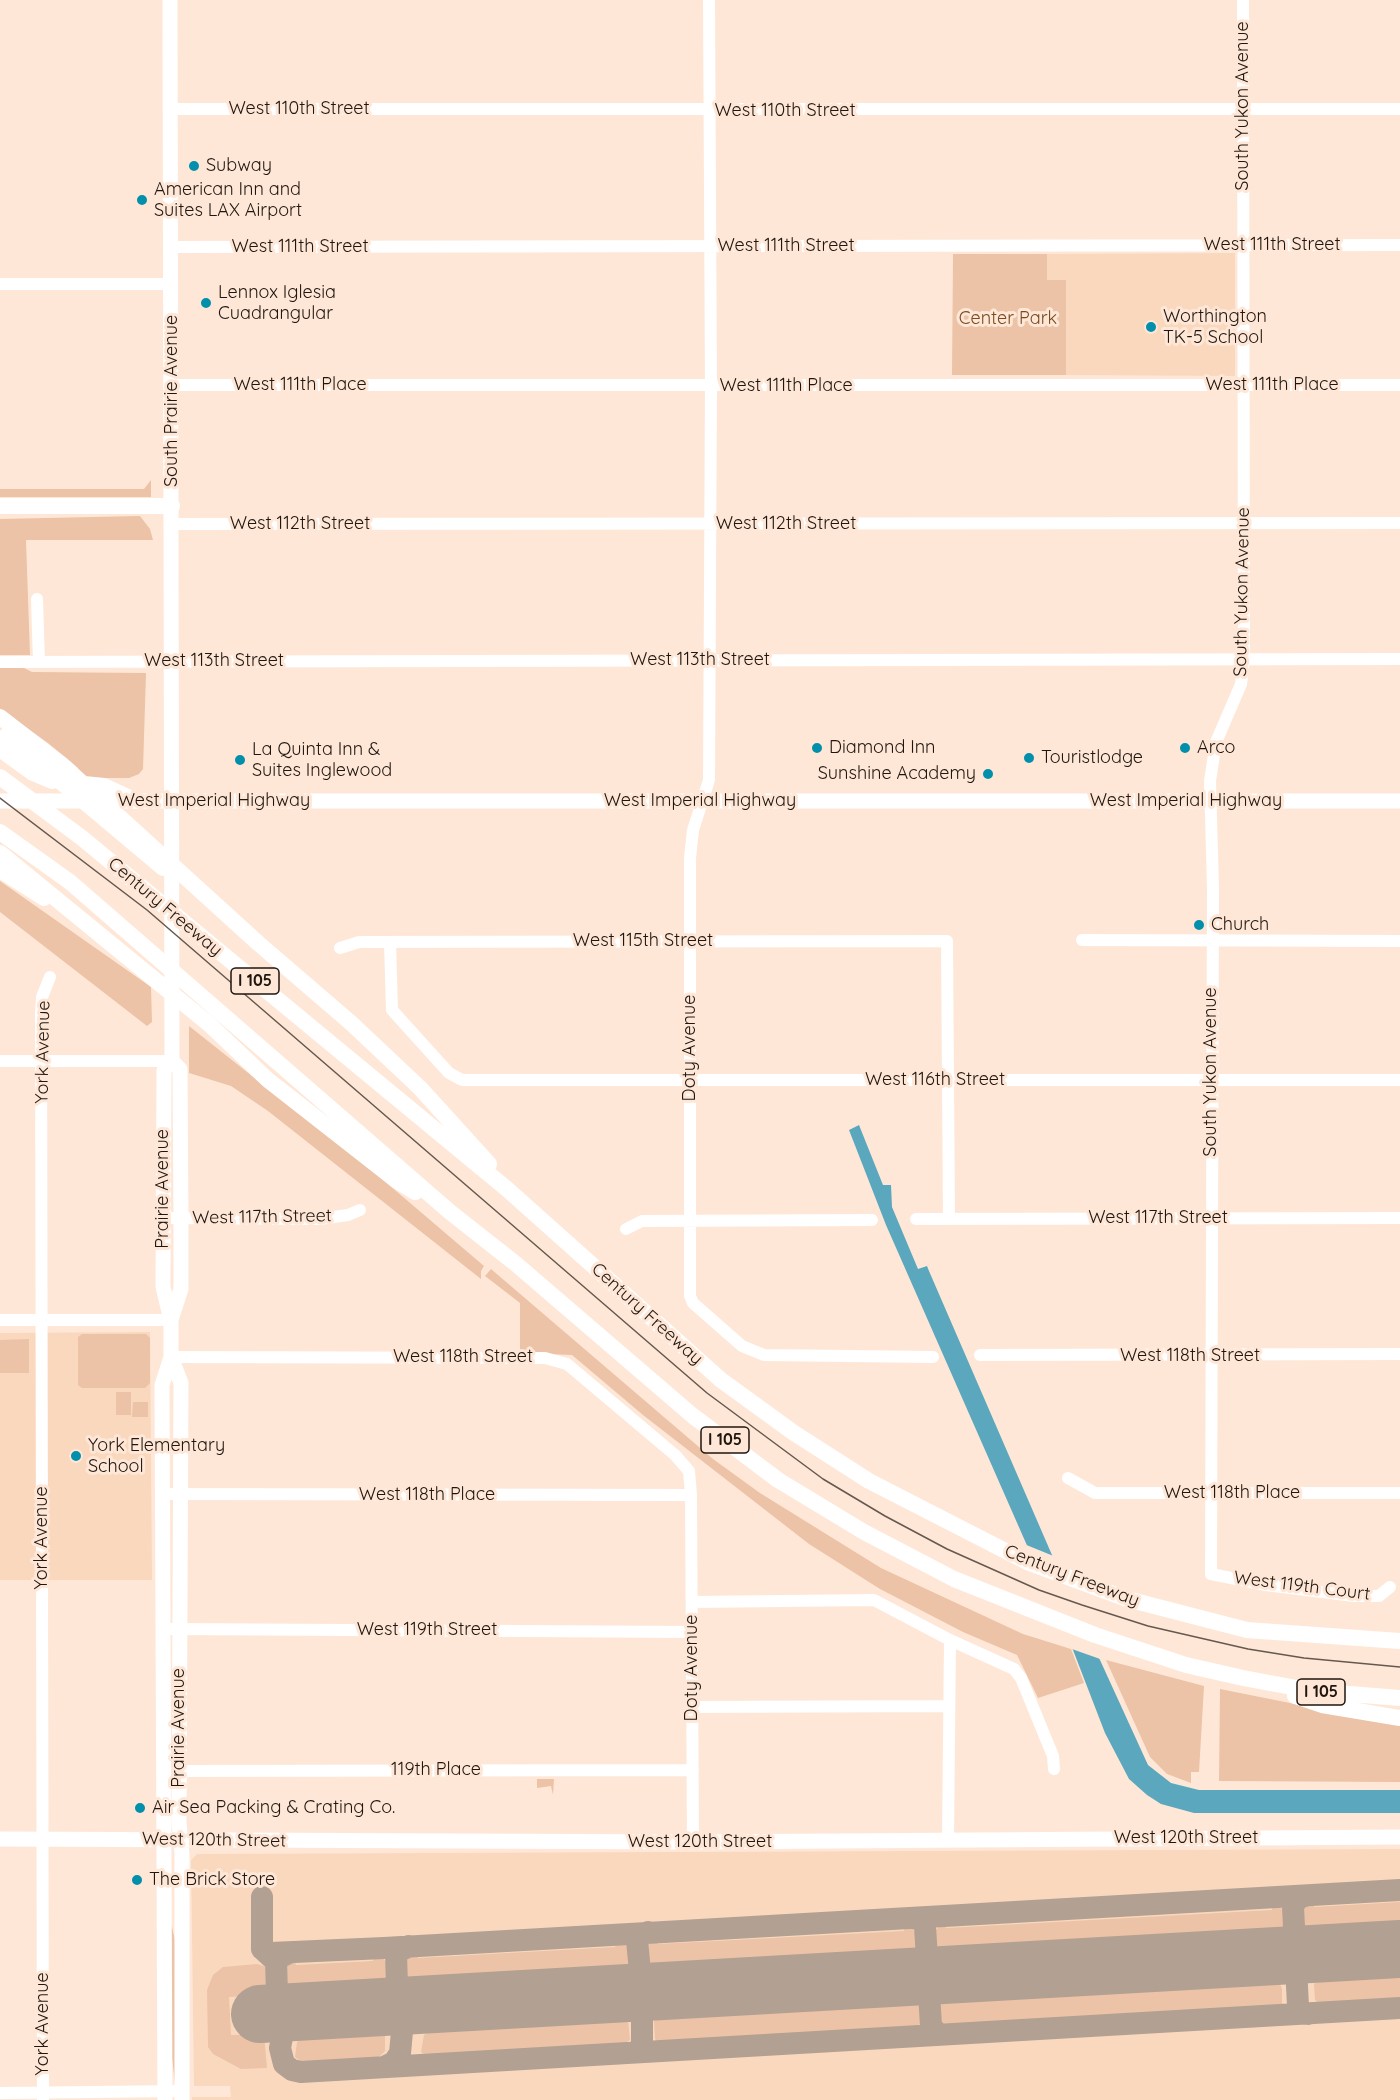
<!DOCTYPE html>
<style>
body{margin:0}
canvas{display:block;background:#fee7d7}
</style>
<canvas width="1400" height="2100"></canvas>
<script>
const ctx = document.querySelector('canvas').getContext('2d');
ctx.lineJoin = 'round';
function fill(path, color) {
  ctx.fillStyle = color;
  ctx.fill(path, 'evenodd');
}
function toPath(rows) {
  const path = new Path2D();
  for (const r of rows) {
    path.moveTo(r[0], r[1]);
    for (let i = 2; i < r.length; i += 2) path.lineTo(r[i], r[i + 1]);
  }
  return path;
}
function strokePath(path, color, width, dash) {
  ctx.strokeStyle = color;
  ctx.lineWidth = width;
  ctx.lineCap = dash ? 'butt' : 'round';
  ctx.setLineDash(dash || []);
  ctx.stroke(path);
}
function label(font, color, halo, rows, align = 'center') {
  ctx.font = font + ' Quicksand,sans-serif';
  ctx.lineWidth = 6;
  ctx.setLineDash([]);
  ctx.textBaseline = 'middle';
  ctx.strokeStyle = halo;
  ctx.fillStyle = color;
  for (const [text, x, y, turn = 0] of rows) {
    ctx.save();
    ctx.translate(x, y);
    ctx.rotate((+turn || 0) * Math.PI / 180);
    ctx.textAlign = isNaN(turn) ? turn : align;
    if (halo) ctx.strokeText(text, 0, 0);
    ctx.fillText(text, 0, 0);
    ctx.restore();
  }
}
const built = toPath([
 [1235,253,1235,376,1066,375,1066,280,1047,280,1047,254],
 [150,1332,152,1580,0,1580,0,1333],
 [1400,1849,1400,2100,192,2100,192,2097,231,2097,230,2086,194,2086,191,1860,197,1854]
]);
const green = toPath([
 [953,254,1047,254,1047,280,1066,280,1066,375,952,375],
 [151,480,151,497,0,497,0,489,144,489],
 [140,516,150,529,153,540,26,540,30,655,0,655,0,519],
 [0,668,24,668,32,672,146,673,143,769,139,774,129,778,85,778,77,767,48,743,0,709],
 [0,881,151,987,152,1022,147,1026,0,912],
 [189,1026,382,1179,484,1266,481,1271,481,1279,268,1111,231,1086,189,1073],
 [491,1269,713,1459,760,1493,881,1568,1023,1634,1071,1649,1084,1683,1038,1698,1017,1655,963,1632,880,1589,809,1544,643,1415,572,1355,520,1353,520,1303,485,1276],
 [82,1334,146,1334,150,1338,150,1383,145,1388,82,1388,78,1385,78,1337],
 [29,1339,29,1373,0,1373,0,1340],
 [116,1392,131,1392,131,1415,116,1415],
 [133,1402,148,1402,148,1417,132,1417],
 [1106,1660,1204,1686,1199,1772,1191,1772,1191,1783,1167,1774,1150,1757],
 [1220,1689,1400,1725,1400,1782,1219,1781],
 [537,1779,554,1779,553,1795,551,1786,537,1788],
 [1400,1902,1400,1926,1312,1931,1312,1936,1305,1934,1301,1928,1301,1911,1311,1904,1314,1904,1314,1907],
 [1272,1907,1281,1908,1285,1912,1287,1930,1282,1936,1278,1932,943,1951,942,1956,934,1949,934,1931,942,1925,947,1928,1272,1910],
 [171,1923,175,1940,175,2082,170,2043],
 [909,1927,918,1934,919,1951,913,1958,910,1958,909,1954,654,1968,653,1972,645,1965,646,1946,653,1941,657,1941,658,1944,904,1931,904,1928],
 [616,1944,626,1945,629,1951,630,1969,624,1974,622,1969,415,1981,414,1987,408,1985,405,1978,404,1963,411,1956,418,1956,418,1958,615,1947],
 [373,1957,383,1958,388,1965,389,1980,382,1987,379,1983,293,1988,293,1993,289,1994,283,1986,282,1972,288,1963,295,1962,296,1965,373,1961],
 [257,1964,264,1966,268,1971,268,1991,262,1995,229,1997,231,2035,264,2034,267,2068,241,2069,213,2054,208,2047,207,1990,213,1975,223,1967],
 [1400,1974,1400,2000,1327,2004,1320,2004,1315,2000,1314,1984,1320,1979],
 [1273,1982,1280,1984,1282,1989,1282,2004,1274,2008,946,2026,938,2020,938,2006,945,2000],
 [916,2002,921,2007,922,2021,917,2028,658,2042,655,2039,654,2021,660,2016],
 [626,2018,628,2020,630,2040,624,2044,426,2056,421,2052,424,2035,435,2029],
 [375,2028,385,2033,385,2051,378,2058,303,2063,295,2057,297,2042,310,2032,315,2031,315,2037,375,2033]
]);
const water = toPath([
 [859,1125,883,1185,891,1185,892,1207,918,1269,927,1266,929,1271,1052,1555,1148,1765,1171,1783,1199,1790,1400,1790,1400,1813,1194,1813,1161,1804,1147,1795,1129,1779,1105,1733,1073,1650,886,1225,849,1130]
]);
const pier = toPath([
 [1024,1544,1056,1557,1103,1660,1069,1648]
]);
const taxiway = toPath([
 [1305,1896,1297,1899,1293,1907,1298,2006,1300,2011,1308,2014],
 [262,1897,262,1949,274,1960],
 [913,1918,921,1920,925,1926,931,2026,938,2034],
 [1295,1938,1304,1950,1316,1954],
 [262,1949,271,1953,384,1948,1400,1890],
 [289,1953,276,1959,277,1995,283,2007,308,2012,290,2019,284,2027,280,2048,284,2064,292,2070,301,2072,1400,2008],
 [927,1954,931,1968,937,1972,953,1975],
 [1274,1956,1292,1965,1297,1981],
 [905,1977,920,1982,929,1995],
 [637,2051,642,2045,642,2015,645,2008,657,1996,670,1991,650,1985,640,1972,637,1940,640,1935,648,1932],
 [384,2067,394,2062,400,2053,403,2021,409,2014,424,2005,405,2000,397,1987,396,1953,409,1946]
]);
const runway = toPath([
 [260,2014,1400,1949]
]);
const minor = toPath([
 [709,0,711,386,709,780,693,830,690,858,690,1296,693,1303,742,1346,764,1355,933,1357],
 [1243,0,1244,659,1241,684,1216,742,1210,781,1213,888,1211,1574,1266,1585,1354,1596,1379,1596,1390,1587],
 [171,109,1400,109],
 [171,247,1400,245],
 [0,284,172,284],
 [172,385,1400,385],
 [172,524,1400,523],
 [37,599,39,662],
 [0,662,1400,659],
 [1082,940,1400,941],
 [390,942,392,1010,449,1073,462,1080,1400,1080],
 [340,948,359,942,947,941,949,1219],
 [0,1061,172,1061],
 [163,1218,320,1219,348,1215,360,1210],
 [916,1219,1400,1218],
 [626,1229,642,1221,872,1220],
 [0,1320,171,1320],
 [980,1355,1400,1354],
 [171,1357,545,1358,567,1364,675,1455,689,1471,691,1495,693,1842],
 [1068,1478,1095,1493,1400,1493],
 [162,1494,691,1495],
 [692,1602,874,1600,950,1640,1014,1669,1021,1678,1053,1756,1054,1769],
 [171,1629,692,1632],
 [692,1707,949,1706],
 [180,1771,693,1770],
 [948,1839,950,1640],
 [0,2093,182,2091],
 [43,2100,41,1014,42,997,50,977]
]);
const major = toPath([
 [170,0,172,1061,180,1069,181,1218,181,1289,171,1320],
 [0,801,1400,801],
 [171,1357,181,1383,179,1823,182,1855,182,2100],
 [0,1839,693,1842,1400,1837],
 [165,2100,162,1385,171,1357,171,1320,163,1287,164,1070,172,1061]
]);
const highway = toPath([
 [0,506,172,506],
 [0,717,61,764,258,943,351,1023,420,1088,489,1164],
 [6,736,163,868],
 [0,749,33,773,52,781],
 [0,777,82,838,507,1189,721,1380,794,1433,869,1481,1027,1562,1127,1599,1247,1630,1400,1641],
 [84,784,104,786,136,801],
 [0,832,70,882,450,1212,516,1264,693,1416,778,1480,864,1532,954,1579,1095,1635,1186,1665,1243,1678,1313,1691,1400,1698],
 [0,853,209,1024,268,1080,397,1181,415,1192],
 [0,870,44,898],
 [1295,1696,1322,1705,1400,1718]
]);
const tram = toPath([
 [0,798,147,910,707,1393,823,1479,885,1516,947,1549,1039,1590,1082,1605,1148,1626,1248,1649,1304,1658,1400,1667]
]);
const markers = [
 [194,166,6,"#028fab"],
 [142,200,6,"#028fab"],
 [206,303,6,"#028fab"],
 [1151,327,6,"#028fab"],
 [817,748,6,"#028fab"],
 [1185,748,6,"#028fab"],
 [1029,758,6,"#028fab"],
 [240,760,6,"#028fab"],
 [988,774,6,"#028fab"],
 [1199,925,6,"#028fab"],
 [76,1456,6,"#028fab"],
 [140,1808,6,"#028fab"],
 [137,1880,6,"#028fab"]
];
const shields = [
 [255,981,48],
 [725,1440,48],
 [1321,1692,48]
];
const shieldNames = [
 ["I 105",255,981],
 ["I 105",725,1440],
 ["I 105",1321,1692]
];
const streetNames = [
 ["South Yukon Avenue",1243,106,-90],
 ["West 110th Street",299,109],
 ["West 110th Street",785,111],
 ["West 111th Street",1272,245],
 ["West 111th Street",786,246],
 ["West 111th Street",300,247],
 ["West 111th Place",300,385],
 ["West 111th Place",1272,385],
 ["West 111th Place",786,386],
 ["South Prairie Avenue",172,401,-90],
 ["West 112th Street",300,524],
 ["West 112th Street",786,524],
 ["South Yukon Avenue",1242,592,-89],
 ["West 113th Street",700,660],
 ["West 113th Street",214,661],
 ["West Imperial Highway",214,801],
 ["West Imperial Highway",700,801],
 ["West Imperial Highway",1186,801],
 ["Century Freeway",165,907,40],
 ["West 115th Street",643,941],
 ["Doty Avenue",690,1048,-90],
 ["York Avenue",43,1052,-89],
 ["South Yukon Avenue",1211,1072,-90],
 ["West 116th Street",935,1080],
 ["Prairie Avenue",163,1189,-90],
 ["West 117th Street",262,1217,-1],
 ["West 117th Street",1158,1218],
 ["Century Freeway",647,1314,42],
 ["West 118th Street",1190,1356],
 ["West 118th Street",463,1357],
 ["West 118th Place",1232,1493],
 ["West 118th Place",427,1495],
 ["York Avenue",42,1538,-90],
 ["Century Freeway",1072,1576,21],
 ["West 119th Court",1302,1586,7],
 ["West 119th Street",427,1630],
 ["Doty Avenue",692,1668,-90],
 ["Prairie Avenue",179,1728,-90],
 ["119th Place",436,1770],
 ["West 120th Street",1186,1838],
 ["West 120th Street",214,1840,1],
 ["West 120th Street",700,1842],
 ["York Avenue",43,2024,-90]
];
const poiNames = [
 ["Subway",206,166],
 ["American Inn and",154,190],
 ["Suites LAX Airport",154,211],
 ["Lennox Iglesia",218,293],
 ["Cuadrangular",218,314],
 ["Worthington",1163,317],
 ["TK-5 School",1163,338],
 ["Diamond Inn",829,748],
 ["Arco",1197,748],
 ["La Quinta Inn &",252,750],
 ["Suites Inglewood",252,771],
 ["Touristlodge",1041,758],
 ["Sunshine Academy",976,774,"right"],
 ["Church",1211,925],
 ["York Elementary",88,1446],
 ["School",88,1467],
 ["Air Sea Packing & Crating Co.",152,1808],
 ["The Brick Store",149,1880]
];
const parkNames = [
 ["Center Park",1008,319]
];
fill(built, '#fad8be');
fill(green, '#ecc3a6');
fill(water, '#5ba8be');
fill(pier, '#fee7d7');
strokePath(taxiway, '#b2a092', 22);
strokePath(runway, '#b2a092', 58);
strokePath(minor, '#fff', 12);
strokePath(major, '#fff', 15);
strokePath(highway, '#fff', 16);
strokePath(tram, '#66584e', 1.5);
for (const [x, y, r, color] of markers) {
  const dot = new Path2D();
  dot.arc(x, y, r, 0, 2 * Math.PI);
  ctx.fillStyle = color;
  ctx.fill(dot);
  strokePath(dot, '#fee7d7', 2);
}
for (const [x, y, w] of shields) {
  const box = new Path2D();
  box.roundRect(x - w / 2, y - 13, w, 26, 4.5);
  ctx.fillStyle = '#fee7d7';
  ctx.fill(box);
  strokePath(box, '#20160f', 1.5);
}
label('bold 16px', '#20160f', null, shieldNames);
label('18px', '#20160f', '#fee7d7', streetNames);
label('18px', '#20160f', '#fee7d7', poiNames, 'left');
label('18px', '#7b491d', '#fee7d7', parkNames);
</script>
